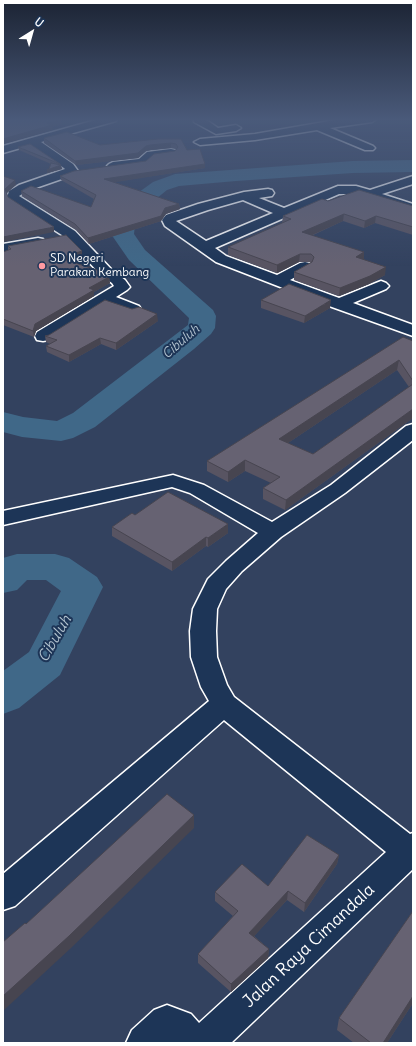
<!DOCTYPE html>
<style>
body{margin:0}
#map{position:relative;width:416px;height:1046px;overflow:hidden;background:#33425f;font-family:Delius,sans-serif}
canvas{display:block}
.frame{position:absolute;inset:0;border:4px solid #fff;pointer-events:none}
.north{position:absolute;left:12px;top:12px;width:40px;height:40px;-webkit-text-stroke:3px #1d3557;paint-order:stroke;rotate:37deg;font-size:11px;font-weight:700;line-height:16px;text-align:center;color:#fff}
.north::after{content:'';display:block;margin:auto;width:14px;height:18px;background:#fff;clip-path:polygon(50% 0,100% 100%,50% 72%,0 100%)}
</style>
<div id="map">
<canvas width="416" height="1046"></canvas>
<div class="frame"></div>
<div class="north">U</div>
</div>
<script>
const ctx = document.querySelector('canvas').getContext('2d');
ctx.lineJoin = 'round';
function toPath(rows) {
  const path = new Path2D();
  for (const r of rows) {
    path.moveTo(r[0], r[1]);
    for (let i = 2; i < r.length; i += 2) path.lineTo(r[i], r[i + 1]);
  }
  return path;
}
function fill(path, color) {
  ctx.fillStyle = color;
  ctx.fill(path, 'evenodd');
}
function strokePath(path, color, width, dash) {
  ctx.strokeStyle = color;
  ctx.lineWidth = width;
  ctx.lineCap = dash ? 'butt' : 'round';
  ctx.setLineDash(dash || []);
  ctx.stroke(path);
}
function label(font, color, halo, rows, align = 'center') {
  ctx.font = font + ' Delius,sans-serif';
  ctx.lineWidth = 4;
  ctx.setLineDash([]);
  ctx.textBaseline = 'middle';
  ctx.strokeStyle = halo;
  ctx.fillStyle = color;
  for (const [text, x, y, turn = 0] of rows) {
    ctx.save();
    ctx.translate(x, y);
    ctx.rotate((+turn || 0) * Math.PI / 180);
    ctx.textAlign = isNaN(turn) ? turn : align;
    if (halo) ctx.strokeText(text, 0, 0);
    ctx.fillText(text, 0, 0);
    ctx.restore();
  }
}
const river = toPath([
 [413,160,413,172,353,173,236,181,179,186,167,190,136,215,134,234,145,250,213,310,216,316,215,328,211,334,194,349,95,427,73,438,61,441,22,437,3,432,3,412,23,417,57,421,73,413,188,325,189,318,129,260,111,234,114,213,117,208,153,182,175,174,353,161,413,160],
 [17,554,55,554,69,558,97,577,103,587,60,675,19,708,3,714,3,671,29,652,61,591,46,580,27,580,17,590,3,593,3,558,17,554]
]);
const minor = toPath([
 [99,119,117,119,116,121,41,142,73,164,78,171,76,174,27,191,19,196,75,231,112,270,125,280,130,287,127,290,116,297,139,306,141,309,139,312,133,314,105,304,49,340,43,341,37,340,35,336,37,332,114,286,112,283,102,276,65,237,9,201,7,198,9,191,19,185,65,169,64,168,31,145,3,153,3,146,99,119],
 [193,119,205,119,218,128,236,125,241,128,236,131,216,134,194,122,193,119],
 [341,119,377,119,372,122,330,128,373,146,375,148,373,150,365,150,317,130,255,140,200,145,194,142,200,139,255,134,341,119],
 [171,149,175,150,177,152,175,154,154,157,146,164,113,170,109,168,107,166,109,164,113,162,139,159,147,152,171,149],
 [413,176,413,184,382,194,413,204,413,212,364,198,355,194,339,194,215,248,226,256,277,275,300,263,305,262,310,263,312,266,310,269,290,280,339,298,376,283,381,281,386,283,389,286,386,289,353,303,413,325,413,336,332,307,216,262,165,226,162,220,166,215,198,204,244,192,268,189,272,190,274,193,272,196,259,198,284,208,338,186,356,186,370,190,413,176],
 [243,200,273,213,206,241,176,221,208,210,243,200],
 [38,238,43,239,45,242,43,245,3,252,3,244,38,238],
 [413,424,413,440,345,493,281,537,242,571,226,589,217,609,216,631,217,657,227,685,234,697,410,834,413,833,413,869,231,1043,126,1043,132,1030,154,1010,167,1005,191,1014,199,1023,386,852,224,720,15,906,3,910,3,874,209,701,201,687,191,657,190,631,193,609,208,579,226,561,258,533,190,493,172,487,3,525,3,511,173,475,204,485,272,522,331,485,406,426,413,424]
]);
const wall = toPath([
 [44,138,100,145,181,139,187,150,205,164,205,168,114,182,179,204,180,209,166,214,161,221,89,244,76,230,22,196,21,191,91,207,94,199,61,180,60,176,146,161,175,151,176,149,171,148,151,150,146,151,138,158,76,165,44,143],
 [18,147,60,164,62,169,47,173,47,170,49,169,51,164,19,150],
 [328,201,413,206,413,235,375,223,364,228,343,221,311,236,364,260,385,275,369,284,339,296,294,280,294,272,311,262,299,262,277,273,228,255,228,247,282,223,283,216],
 [8,246,82,251,82,257,70,261,109,277,110,283,94,292,94,296,36,331,34,337,3,325,3,252,8,250],
 [261,300,330,308,304,323,261,308],
 [158,321,116,350,101,344,69,362,47,352,46,346,50,344,46,342,45,336],
 [413,341,413,418,285,510,263,499,263,488,271,483,245,471,228,482,207,471,207,461],
 [397,370,409,387,313,454,288,443],
 [135,515,228,524,228,533,208,547,206,546,172,571,112,536,112,527],
 [339,855,337,864,304,912,287,900,254,936,269,949,268,958,231,992,198,963,198,954,233,916,215,901,215,892,268,886],
 [413,911,413,1003,387,1043,354,1043,337,1030,339,1018]
]);
const shadedWall = toPath([
 [61,120,62,124,52,127,53,130,3,144,3,139,47,123],
 [171,143,171,148,151,150,146,151,138,158,76,165,75,161,150,145],
 [205,164,205,168,104,184,104,179],
 [61,165,62,169,47,173,47,170],
 [15,180,16,185,6,194,5,189],
 [179,204,180,209,166,214,161,221,89,244,88,238,165,208],
 [344,214,343,221,301,240,302,232],
 [376,216,375,223,364,228,365,221],
 [54,227,54,232,3,242,3,237],
 [82,251,82,257,60,264,60,258],
 [364,252,364,260,356,257],
 [300,254,299,262,277,273,277,265],
 [386,267,385,275,369,284,339,296,340,288],
 [109,277,110,283,94,292,94,296,36,331,34,337,33,331,35,324,89,288],
 [331,300,330,308,304,323,305,316],
 [157,314,158,321,116,350,116,343],
 [100,338,101,344,69,362,69,355],
 [399,360,397,370,279,449,279,439],
 [413,409,413,418,285,510,286,500],
 [245,460,245,471,228,482,228,472],
 [228,524,228,533,208,547,208,538],
 [206,537,206,546,172,571,172,562],
 [194,815,194,828,71,948,3,1011,3,996],
 [339,855,337,864,304,912,305,903],
 [288,891,287,900,249,942,249,933],
 [269,949,268,958,231,992,231,984],
 [413,996,413,1003,387,1043,383,1043]
]);
const building = toPath([
 [3,119,60,119,61,120,47,123,52,125,3,139,3,119],
 [67,132,100,145,158,139,181,139,187,150,200,149,205,164,104,179,179,204,165,208,161,216,88,238,75,224,21,191,31,186,91,207,96,195,60,176,74,171,146,161,154,154,175,151,178,147,176,144,171,143,150,145,146,146,138,153,75,161,44,138,67,132],
 [30,144,60,164,18,147,30,144],
 [51,163,61,165,47,170,49,169,51,163],
 [3,176,15,180,5,189,8,197,54,227,3,237,3,176],
 [359,190,413,206,413,227,376,216,365,221,344,214,302,232,364,252,356,257,386,267,370,276,340,288,294,272,312,262,314,257,311,254,300,254,277,265,228,247,291,219,283,216,322,199,328,201,359,190],
 [66,235,82,251,60,258,100,271,109,277,89,288,94,290,35,324,33,331,3,319,3,252,11,249,8,246,66,235],
 [289,284,331,300,305,316,261,300,289,284],
 [105,300,132,309,139,307,157,314,116,343,100,338,69,355,46,346,57,340,45,336,49,335,105,300],
 [403,337,413,341,413,381,399,360,279,439,313,454,413,384,413,409,286,500,263,488,280,477,245,460,228,472,207,461,403,337],
 [168,492,228,524,208,538,206,537,172,562,112,527,132,513,135,515,168,492],
 [167,794,194,815,69,936,3,996,3,942,25,923,26,924,167,794],
 [307,835,339,855,305,903,288,891,249,933,269,949,231,984,198,954,238,911,215,892,242,864,268,886,307,835],
 [413,911,413,996,383,1043,371,1043,339,1018,413,911]
]);
const markers = [
 [42,266,4,"#ff9aa2"]
];
const farPoinames = [
 ["SD Negeri",50,259],
 ["Parakan Kembang",50,273]
];
const farWaternames = [
 ["Cibuluh",181,342,-41]
];
const waterNames = [
 ["Cibuluh",55,639,-60]
];
const nearStreetnames = [
 ["Jalan Raya Cimandala",309,946,-43]
];
fill(river, '#406888');
strokePath(minor, '#fff', 3);
fill(minor, '#1d3557');
fill(wall, '#585462');
fill(shadedWall, '#474550');
fill(building, '#666272');
strokePath(building, '#474550', 1);
const sky = ctx.createLinearGradient(0, 0, 0, 266);
sky.addColorStop(0, '#1c2434');
sky.addColorStop(0.45, '#4a5a7a');
sky.addColorStop(1, '#4a5a7a00');
ctx.fillStyle = sky;
ctx.fillRect(0, 0, 416, 266);
for (const [x, y, r, color] of markers) {
  const dot = new Path2D();
  dot.arc(x, y, r, 0, 2 * Math.PI);
  ctx.fillStyle = color;
  ctx.fill(dot);
  strokePath(dot, '#1d3557', 1.5);
}
label('12px', '#fff', '#1d3557', farPoinames, 'left');
label('italic 13px', '#b3c3cf', '#1d3557', farWaternames);
label('italic 15px', '#b3c3cf', '#1d3557', waterNames);
label('17px', '#fff', '#1d3557', nearStreetnames);
</script>
